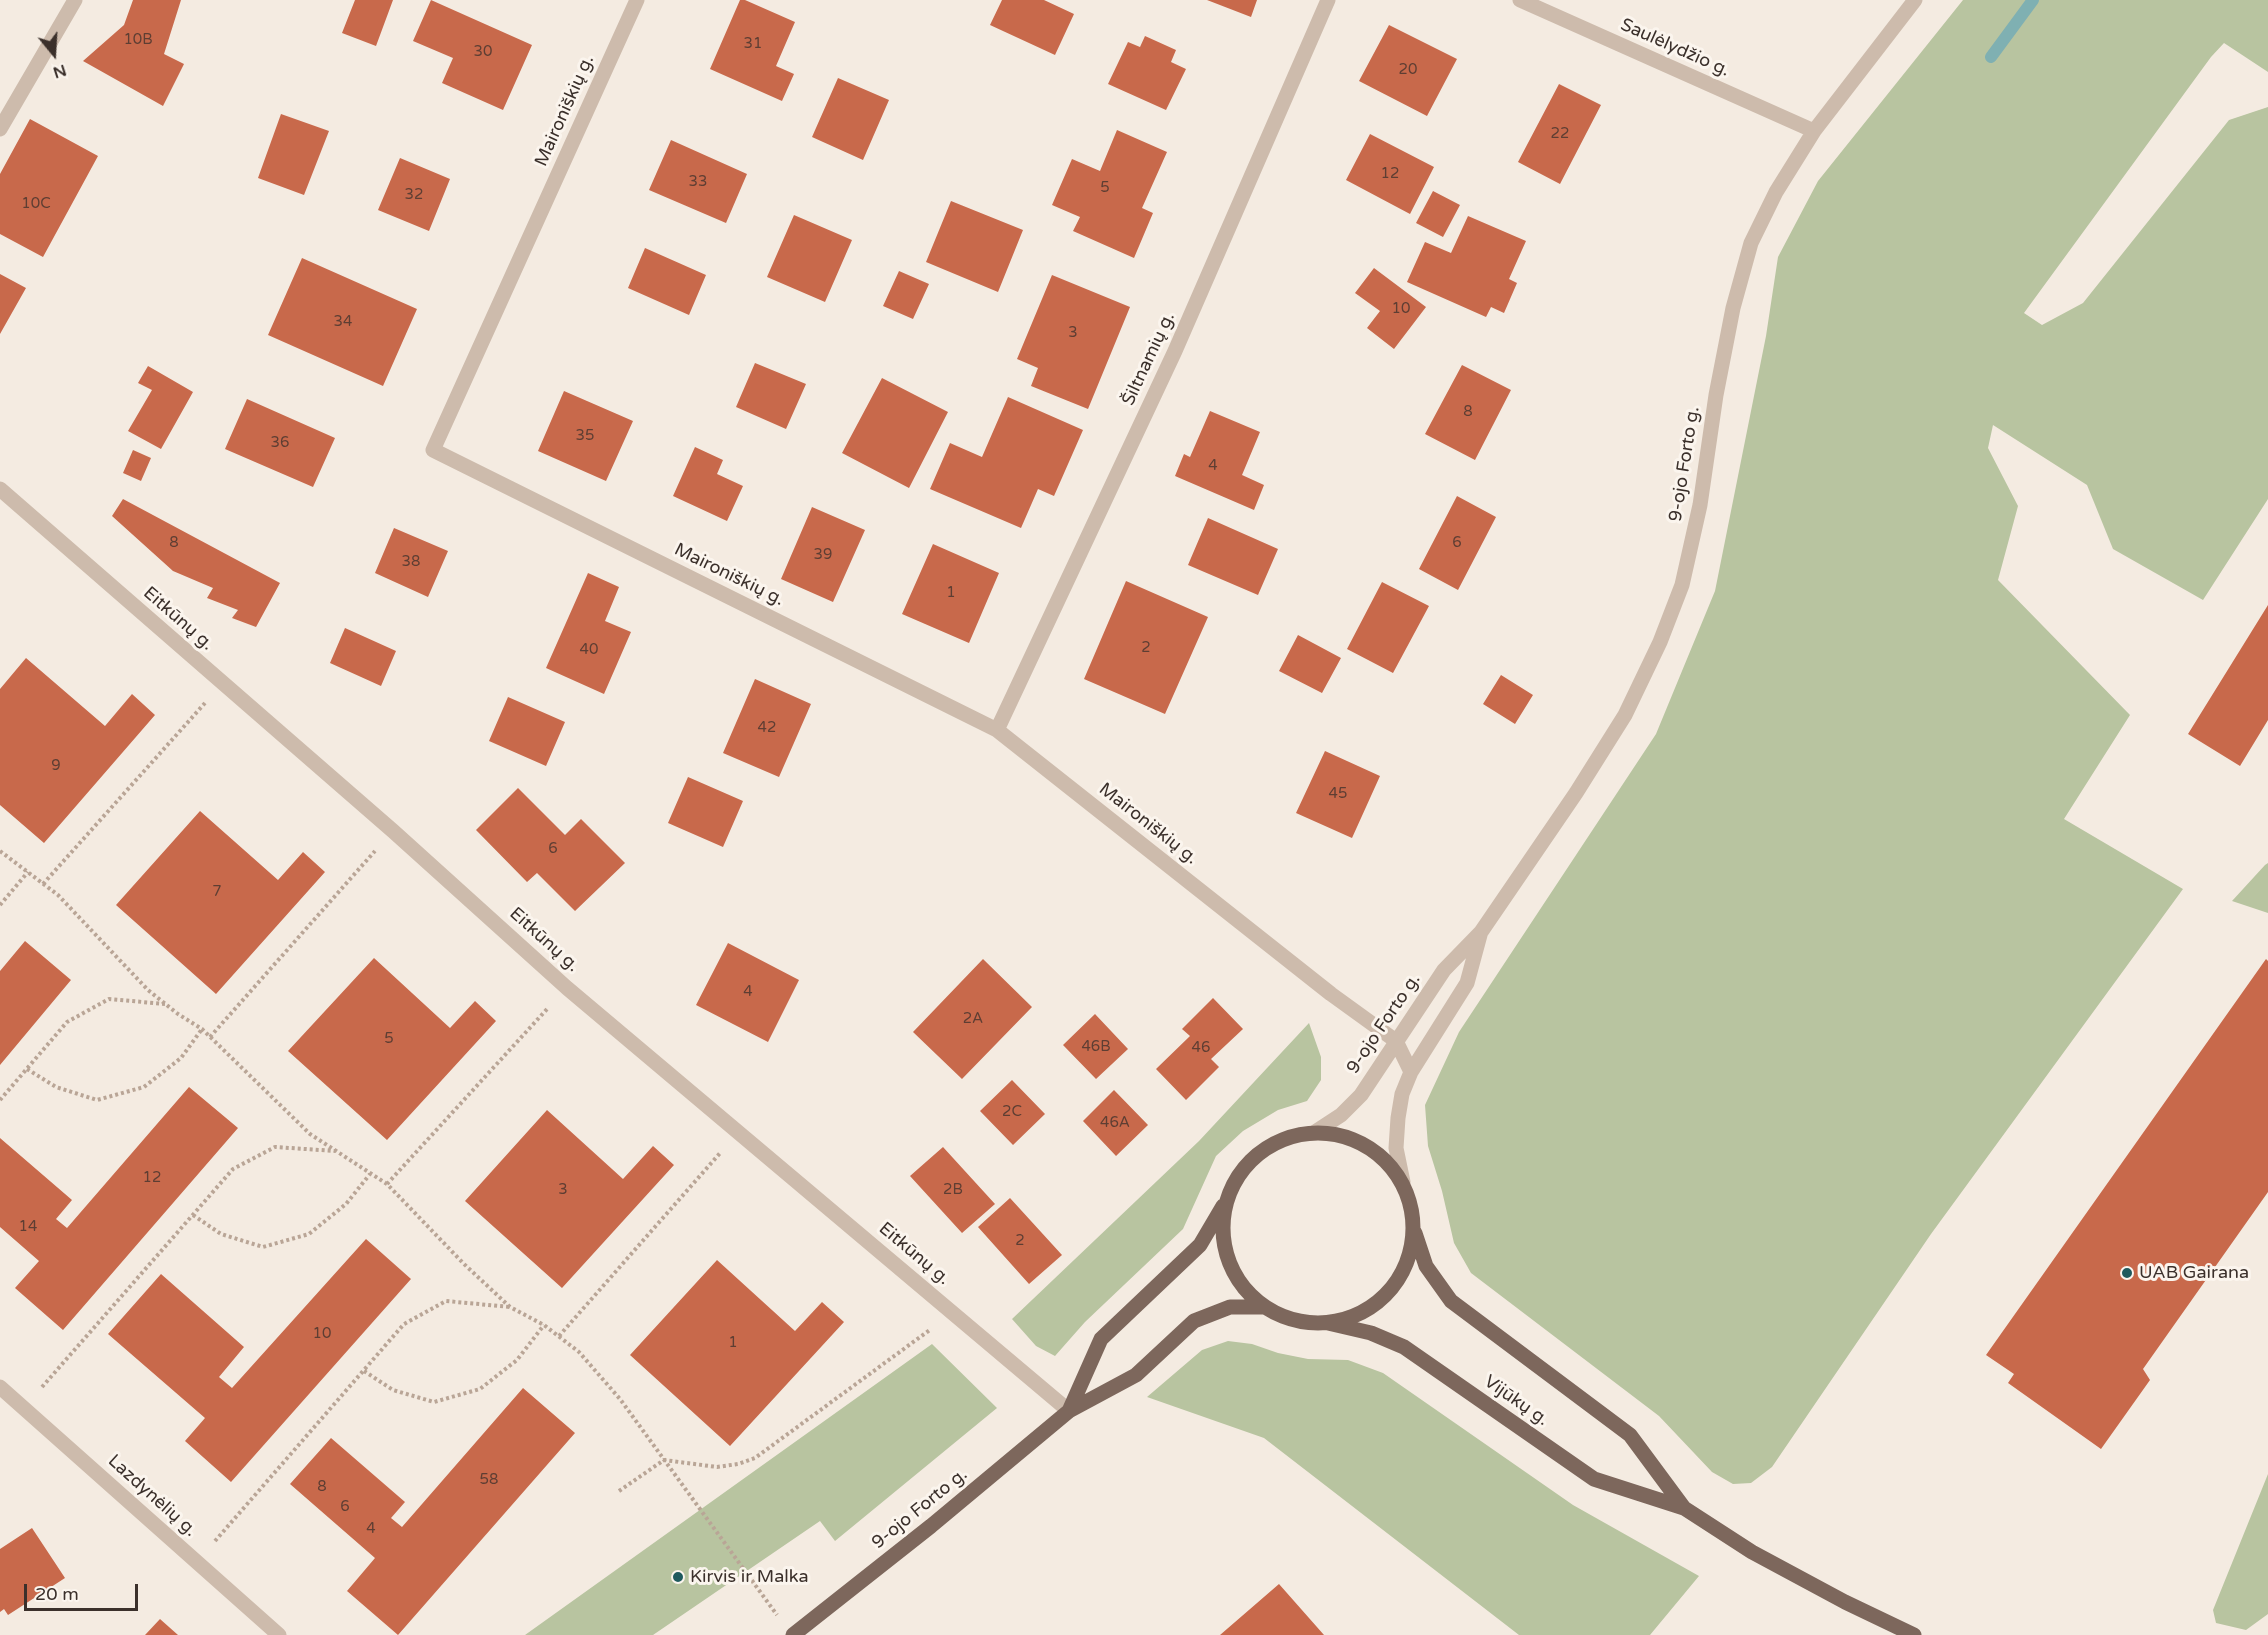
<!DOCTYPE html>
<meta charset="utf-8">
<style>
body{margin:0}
#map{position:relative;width:2268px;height:1635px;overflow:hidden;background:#f4ebe1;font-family:"Varela Round",sans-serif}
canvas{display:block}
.north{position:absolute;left:24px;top:24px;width:60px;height:60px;-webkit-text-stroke:4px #fbf5ee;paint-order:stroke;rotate:162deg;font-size:16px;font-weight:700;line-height:24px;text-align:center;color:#3b302b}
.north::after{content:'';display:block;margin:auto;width:21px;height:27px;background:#3b302b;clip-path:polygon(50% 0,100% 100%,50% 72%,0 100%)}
.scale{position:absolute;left:24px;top:1584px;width:114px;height:27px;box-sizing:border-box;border:3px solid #3b302b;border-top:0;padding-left:8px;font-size:18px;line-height:21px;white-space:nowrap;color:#3b302b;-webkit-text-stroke:4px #fbf5ee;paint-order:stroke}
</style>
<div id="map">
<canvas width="2268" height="1635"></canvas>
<div class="north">N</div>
<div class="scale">20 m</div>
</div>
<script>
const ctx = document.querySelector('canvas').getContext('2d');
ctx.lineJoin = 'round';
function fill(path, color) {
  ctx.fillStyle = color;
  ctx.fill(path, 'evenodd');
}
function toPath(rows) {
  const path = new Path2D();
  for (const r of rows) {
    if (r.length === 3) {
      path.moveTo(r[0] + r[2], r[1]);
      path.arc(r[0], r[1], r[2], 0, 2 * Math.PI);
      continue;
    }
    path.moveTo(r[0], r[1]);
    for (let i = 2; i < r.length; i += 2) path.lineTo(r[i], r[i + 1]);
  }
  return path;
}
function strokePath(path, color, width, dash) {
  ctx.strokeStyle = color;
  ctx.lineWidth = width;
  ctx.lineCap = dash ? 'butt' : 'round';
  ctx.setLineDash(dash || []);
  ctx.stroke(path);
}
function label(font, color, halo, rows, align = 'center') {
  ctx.font = font + ' "Varela Round",sans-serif';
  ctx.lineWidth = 6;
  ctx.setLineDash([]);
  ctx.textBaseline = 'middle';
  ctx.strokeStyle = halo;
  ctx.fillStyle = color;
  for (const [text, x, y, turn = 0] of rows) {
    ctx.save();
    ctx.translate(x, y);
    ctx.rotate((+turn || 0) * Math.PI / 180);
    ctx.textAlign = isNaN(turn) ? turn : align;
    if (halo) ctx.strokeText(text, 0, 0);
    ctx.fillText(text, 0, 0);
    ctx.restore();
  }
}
const green = toPath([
 [1963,0,2268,0,2268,72,2224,43,2211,57,2024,313,2042,325,2083,303,2229,120,2268,107,2268,499,2203,600,2113,549,2087,485,1993,425,1988,448,2018,506,1998,580,2130,715,2064,819,2183,889,1931,1234,1772,1467,1751,1483,1733,1484,1712,1472,1659,1416,1471,1273,1454,1243,1442,1191,1428,1146,1425,1105,1459,1032,1656,734,1715,591,1766,336,1778,257,1818,181],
 [2268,863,2268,913,2232,901,2265,865],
 [1309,1023,1321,1057,1321,1080,1307,1101,1278,1110,1243,1131,1216,1156,1183,1229,1085,1322,1055,1356,1036,1346,1012,1319,1199,1141],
 [1228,1341,1252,1344,1278,1353,1308,1359,1348,1360,1383,1373,1573,1505,1699,1576,1650,1635,1519,1635,1264,1438,1147,1397,1202,1350],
 [932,1344,997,1408,835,1541,820,1521,653,1635,525,1635],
 [2268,1474,2268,1614,2246,1630,2216,1623,2213,1610]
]);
const stream = toPath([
 [1991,57,2033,0]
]);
const building = toPath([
 [133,0,181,0,164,54,184,64,163,106,83,61,124,25],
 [355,0,393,0,376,46,342,33],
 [431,0,532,45,503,110,442,83,453,58,413,41],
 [740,0,745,0,795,22,776,66,794,74,782,101,710,69],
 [1002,0,1044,0,1074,14,1055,55,990,25],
 [1207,0,1257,0,1251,17],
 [1389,25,1457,59,1427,116,1359,81],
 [1145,36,1176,50,1171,62,1186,69,1166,110,1108,84,1128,42,1140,47],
 [838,78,889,100,863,160,812,137],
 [1559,84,1601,105,1560,184,1518,162],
 [281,114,329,131,304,195,258,178],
 [30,119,98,156,43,257,0,234,0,174],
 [1117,130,1167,152,1142,208,1153,213,1134,258,1073,231,1080,217,1052,205,1072,159,1100,171],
 [1370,134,1434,167,1410,214,1346,180],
 [671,140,747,174,726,223,649,190],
 [400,158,450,179,429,231,378,210],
 [1433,191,1460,205,1443,237,1416,223],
 [951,201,1023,230,998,292,926,262],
 [794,215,852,240,825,302,767,277],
 [1468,216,1526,241,1509,279,1517,283,1504,313,1491,307,1486,317,1407,282,1425,242,1451,253],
 [645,248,706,275,689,315,628,288],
 [302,258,417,309,383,386,268,335],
 [1374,268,1426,307,1394,349,1367,328,1380,311,1355,293],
 [899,271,929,284,913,319,883,306],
 [0,274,26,288,0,334],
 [1052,275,1130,307,1088,409,1031,386,1038,368,1017,359],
 [755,363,806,384,786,429,736,407],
 [1462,365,1511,390,1475,460,1425,434],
 [148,366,193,392,161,449,128,431,152,390,138,383],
 [882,378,948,412,909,488,842,453],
 [564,391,633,421,606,481,538,451],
 [1008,397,1083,430,1054,496,1038,489,1021,528,930,489,950,443,982,457],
 [247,399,335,438,313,487,225,449],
 [1210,411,1260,432,1242,475,1264,485,1254,510,1175,476,1184,454,1190,457],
 [695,447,723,460,717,474,743,486,727,521,673,496],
 [133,450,151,458,141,481,123,473],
 [1457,496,1496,517,1458,590,1419,569],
 [123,499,280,583,256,627,232,618,238,610,207,598,213,588,173,571,112,516],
 [812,507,865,530,833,602,781,579],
 [1208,518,1278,549,1258,595,1188,565],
 [394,528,448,551,428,597,375,573],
 [933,544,999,573,969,643,902,614],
 [588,573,619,587,605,621,631,632,604,694,546,668],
 [1126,581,1208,617,1165,714,1084,679],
 [1382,582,1429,606,1393,673,1347,649],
 [2268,605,2268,720,2240,766,2188,734],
 [345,628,396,651,381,686,330,663],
 [1298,635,1341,658,1322,693,1279,671],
 [26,658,105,726,132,694,155,715,44,843,0,805,0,689],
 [1501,675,1533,695,1515,724,1483,704],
 [755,679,811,704,779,777,723,753],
 [508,697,565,722,546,766,489,741],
 [1325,751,1380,776,1352,838,1296,813],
 [688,777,743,801,723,847,668,823],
 [518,788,565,835,581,819,625,863,575,911,537,873,527,882,476,830],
 [200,811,278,880,303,852,325,872,216,994,116,905],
 [25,941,71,980,0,1065,0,971],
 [728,943,799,980,768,1042,696,1005],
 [374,958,450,1028,475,1001,496,1021,387,1140,288,1051],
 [983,959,1032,1007,962,1079,913,1032],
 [2266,959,2268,961,2268,1192,2143,1369,2150,1380,2101,1449,2008,1383,2014,1374,1986,1355],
 [1213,998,1243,1029,1211,1059,1219,1067,1186,1100,1156,1069,1190,1036,1182,1029],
 [1095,1014,1128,1049,1096,1079,1063,1045],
 [1012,1080,1045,1114,1013,1145,980,1111],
 [189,1087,238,1128,63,1330,15,1288,39,1261,0,1227,0,1138,72,1200,56,1219,67,1228],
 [1114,1090,1148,1125,1116,1156,1083,1121],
 [547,1110,623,1179,653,1146,674,1165,562,1288,465,1201],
 [943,1147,995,1204,962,1233,910,1176],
 [1010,1198,1062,1255,1029,1284,978,1227],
 [366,1239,411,1279,231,1482,185,1441,205,1418,108,1334,161,1274,244,1347,219,1377,232,1388],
 [717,1260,795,1331,822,1302,844,1322,730,1446,630,1355],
 [523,1388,575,1433,398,1635,347,1591,375,1558,290,1484,331,1438,405,1502,391,1518,402,1527],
 [32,1528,65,1578,8,1615,4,1609,0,1612,0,1549],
 [1279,1584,1324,1635,1220,1635],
 [160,1619,178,1635,145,1635]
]);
const path = toPath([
 [0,851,58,895,148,990,178,1014,202,1029,310,1134,387,1184,464,1264,510,1307,544,1325,579,1352,620,1399,777,1615],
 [43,884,205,703],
 [0,905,28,872],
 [210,1037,375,851],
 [27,1069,56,1087,97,1100,144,1087,181,1058,202,1029],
 [0,1100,67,1022,109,999,165,1004],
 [387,1184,548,1008],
 [193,1215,221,1234,263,1247,309,1234,346,1204,370,1174],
 [559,1336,721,1152],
 [364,1371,393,1390,434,1402,480,1389,517,1360,544,1325],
 [42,1387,233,1169,275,1147,335,1151],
 [619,1491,664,1460,717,1467,738,1464,755,1458,931,1329],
 [215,1541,404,1324,446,1301,510,1307]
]);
const minor = toPath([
 [637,0,433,450,997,730,1331,994,1396,1041,1411,1072],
 [1520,0,1814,131],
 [0,129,75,0],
 [0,489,393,831,567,988,1069,1411],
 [997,730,1175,351,1328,0],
 [1315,1132,1341,1115,1361,1095,1444,970,1481,932,1576,793,1625,715,1660,642,1682,585,1700,505,1716,395,1733,308,1751,243,1776,192,1814,131,1915,0],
 [1403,1182,1396,1148,1398,1118,1402,1094,1411,1072,1467,983,1480,935],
 [0,1387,279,1635]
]);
const major = toPath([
 [1318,1228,95],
 [1415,1233,1426,1266,1451,1301,1630,1435,1684,1508],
 [1328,1323,1371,1333,1404,1347,1594,1479,1684,1508,1752,1552,1845,1602,1914,1635],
 [1069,1411,1101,1339,1200,1245,1223,1206],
 [793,1635,931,1526,1069,1411,1136,1375,1194,1321,1230,1307,1264,1307]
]);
const markers = [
 [2127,1273,6,"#1f5a5e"],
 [678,1577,6,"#1f5a5e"]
];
const numberNames = [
 ["10B",138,40],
 ["31",753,44],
 ["30",483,52],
 ["20",1408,70],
 ["22",1560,134],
 ["12",1390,174],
 ["33",698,182],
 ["5",1105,188],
 ["32",414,195],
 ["10C",36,204],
 ["10",1401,309],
 ["34",343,322],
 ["3",1073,333],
 ["8",1468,412],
 ["35",585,436],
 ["36",280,443],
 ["4",1213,466],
 ["8",174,543],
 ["6",1457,543],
 ["39",823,555],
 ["38",411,562],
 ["1",951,593],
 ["2",1146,648],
 ["40",589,650],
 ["42",767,728],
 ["9",56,766],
 ["45",1338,794],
 ["6",553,849],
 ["7",217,892],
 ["4",748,992],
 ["2A",973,1019],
 ["5",389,1039],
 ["46B",1096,1047],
 ["46",1201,1048],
 ["2C",1012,1112],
 ["46A",1115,1123],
 ["12",152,1178],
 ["3",563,1190],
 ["2B",953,1190],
 ["14",28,1227],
 ["2",1020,1241],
 ["10",322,1334],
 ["1",733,1343],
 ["58",489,1480],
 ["8",322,1487],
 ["6",345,1507],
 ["4",371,1529]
];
const streetNames = [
 ["Saulėlydžio g.",1675,48,24],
 ["Maironiškių g.",565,111,-66],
 ["Šiltnamių g.",1149,359,-65],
 ["9-ojo Forto g.",1685,464,-81],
 ["Maironiškių g.",729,575,26],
 ["Eitkūnų g.",178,619,41],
 ["Maironiškių g.",1148,824,38],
 ["Eitkūnų g.",544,940,42],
 ["9-ojo Forto g.",1384,1024,-56],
 ["Eitkūnų g.",914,1254,40],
 ["Vijūkų g.",1516,1401,35],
 ["Lazdynėlių g.",152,1496,42],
 ["9-ojo Forto g.",920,1509,-39]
];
const poiNames = [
 ["UAB Gairana",2139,1273],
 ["Kirvis ir Malka",690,1577]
];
fill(green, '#b8c4a0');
strokePath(stream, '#7fb0b2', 12);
fill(building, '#c8694b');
strokePath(path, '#b9a596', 4, [3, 3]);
strokePath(minor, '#cdbbac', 15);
strokePath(major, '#7d675c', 15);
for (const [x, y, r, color] of markers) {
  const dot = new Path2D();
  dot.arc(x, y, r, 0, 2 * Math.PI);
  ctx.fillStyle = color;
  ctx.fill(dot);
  strokePath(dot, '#fbf5ee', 2);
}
label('15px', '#5e3e33', null, numberNames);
label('18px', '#3b302b', '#fbf5ee', streetNames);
label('18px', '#3b302b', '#fbf5ee', poiNames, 'left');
</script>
